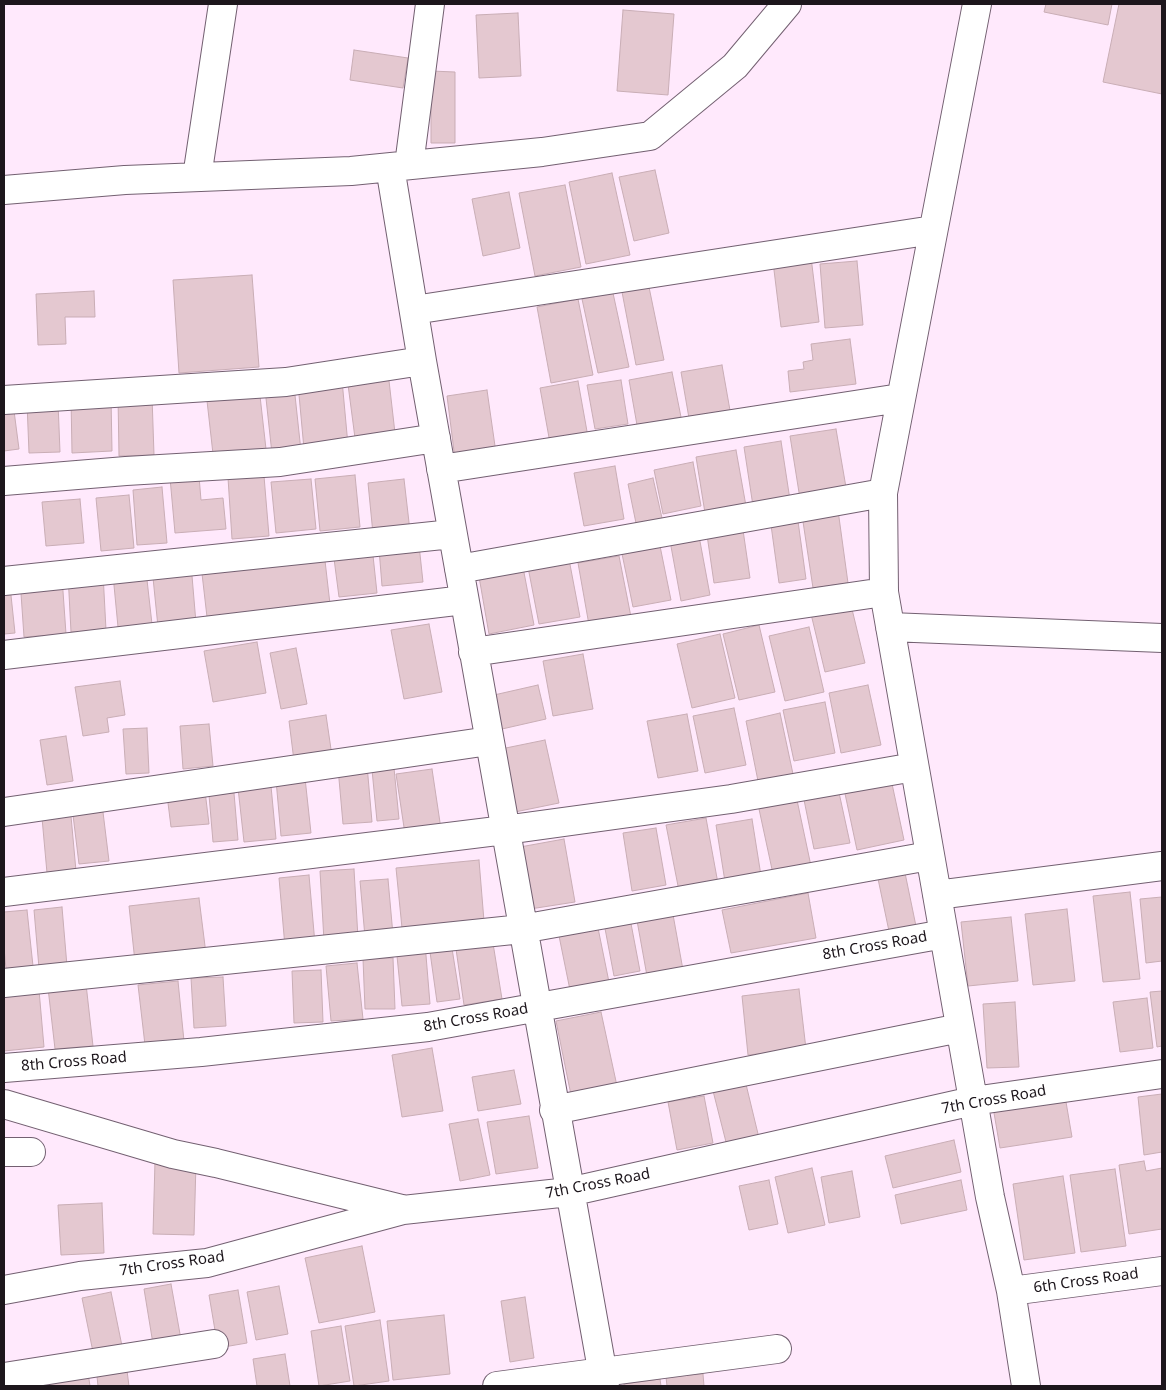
<!DOCTYPE html>
<style>
body{margin:0}
#map{position:relative;width:1166px;height:1390px;overflow:hidden;background:#ffe9fc;font-family:"Noto Sans",sans-serif}
canvas{display:block}
.frame{position:absolute;inset:0;border:5px solid #1d161c;pointer-events:none}
</style>
<div id="map">
<canvas width="1166" height="1390"></canvas>
<div class="frame"></div>
</div>
<script>
const ctx = document.querySelector('canvas').getContext('2d');
ctx.lineJoin = 'round';
function fill(path, color) {
  ctx.fillStyle = color;
  ctx.fill(path, 'evenodd');
}
function toPath(rows) {
  const path = new Path2D();
  for (const r of rows) {
    path.moveTo(r[0], r[1]);
    for (let i = 2; i < r.length; i += 2) path.lineTo(r[i], r[i + 1]);
  }
  return path;
}
function strokePath(path, color, width, dash) {
  ctx.strokeStyle = color;
  ctx.lineWidth = width;
  ctx.lineCap = dash ? 'butt' : 'round';
  ctx.setLineDash(dash || []);
  ctx.stroke(path);
}
function label(font, color, halo, rows, align = 'center') {
  ctx.font = font + ' "Noto Sans",sans-serif';
  ctx.lineWidth = 4.5;
  ctx.setLineDash([]);
  ctx.textBaseline = 'middle';
  ctx.strokeStyle = halo;
  ctx.fillStyle = color;
  for (const [text, x, y, turn = 0] of rows) {
    ctx.save();
    ctx.translate(x, y);
    ctx.rotate((+turn || 0) * Math.PI / 180);
    ctx.textAlign = isNaN(turn) ? turn : align;
    if (halo) ctx.strokeText(text, 0, 0);
    ctx.fillText(text, 0, 0);
    ctx.restore();
  }
}
const building = toPath([
 [1046,4,1112,4,1108,25,1044,12,1046,4],
 [1119,4,1162,4,1162,94,1103,82,1119,4],
 [623,10,674,14,668,95,617,91,623,10],
 [518,13,521,76,479,78,476,15,518,13],
 [354,50,408,58,403,88,350,80,354,50],
 [431,71,455,72,455,143,431,143,431,71],
 [655,170,669,233,634,241,619,177,655,170],
 [612,173,630,255,586,264,569,182,612,173],
 [565,185,581,267,535,276,519,193,565,185],
 [509,192,520,248,483,256,472,199,509,192],
 [811,257,819,322,781,327,773,262,811,257],
 [857,261,863,325,825,328,820,264,857,261],
 [252,275,259,367,179,373,173,280,252,275],
 [649,287,664,360,636,365,622,292,649,287],
 [94,291,95,317,65,317,66,344,38,345,36,294,94,291],
 [613,293,629,367,598,373,582,299,613,293],
 [578,299,593,375,551,383,537,307,578,299],
 [850,339,856,384,790,392,788,371,804,369,803,362,813,360,811,344,850,339],
 [722,365,731,416,690,424,681,372,722,365],
 [388,372,395,433,355,438,347,377,388,372],
 [672,372,681,417,637,425,629,380,672,372],
 [342,380,348,445,304,449,298,384,342,380],
 [621,380,628,424,595,429,587,385,621,380],
 [578,381,588,437,550,443,540,388,578,381],
 [294,386,301,451,272,454,265,389,294,386],
 [259,387,266,449,213,454,206,392,259,387],
 [487,390,496,453,455,459,447,396,487,390],
 [118,396,152,396,154,455,119,456,118,396],
 [111,397,112,451,72,453,71,398,111,397],
 [58,402,60,452,29,453,27,403,58,402],
 [13,403,19,449,4,451,4,404,13,403],
 [836,429,848,499,801,505,790,436,836,429],
 [781,441,790,500,753,506,744,447,781,441],
 [736,450,746,506,705,513,696,457,736,450],
 [693,462,701,506,663,514,654,470,693,462],
 [615,466,624,519,584,526,574,473,615,466],
 [355,475,360,527,320,531,315,479,355,475],
 [199,476,201,500,223,498,226,529,175,533,170,478,199,476],
 [264,476,269,536,232,539,228,478,264,476],
 [653,478,664,527,638,533,628,484,653,478],
 [311,479,316,529,276,533,271,482,311,479],
 [404,479,410,531,373,534,368,483,404,479],
 [162,487,167,543,137,545,133,490,162,487],
 [129,495,134,548,101,551,96,498,129,495],
 [80,499,84,543,46,546,42,502,80,499],
 [838,510,848,583,813,588,802,515,838,510],
 [797,514,806,579,779,583,770,518,797,514],
 [743,530,750,578,714,583,707,535,743,530],
 [699,536,710,595,681,601,670,541,699,536],
 [659,541,671,600,633,607,621,549,659,541],
 [419,545,423,582,382,586,379,549,419,545],
 [372,546,377,593,339,597,333,551,372,546],
 [324,552,330,604,207,617,201,565,324,552],
 [568,554,580,617,539,624,527,562,568,554],
 [619,556,631,617,589,625,578,563,619,556],
 [522,562,534,625,489,634,478,571,522,562],
 [191,564,196,623,158,627,152,568,191,564],
 [146,571,152,624,118,627,113,575,146,571],
 [103,573,106,630,71,632,68,574,103,573],
 [62,577,66,634,24,637,20,579,62,577],
 [4,586,10,586,15,633,4,634,4,586],
 [851,605,865,663,825,672,811,614,851,605],
 [429,624,442,692,404,699,391,630,429,624],
 [759,625,775,692,739,700,723,634,759,625],
 [809,627,824,692,785,701,769,636,809,627],
 [720,634,735,698,692,708,677,644,720,634],
 [257,642,266,693,213,702,204,651,257,642],
 [296,648,307,704,281,709,270,653,296,648],
 [583,654,593,709,553,716,543,661,583,654],
 [120,681,125,715,107,718,109,732,83,736,75,687,120,681],
 [538,685,546,719,502,729,494,695,538,685],
 [868,685,881,745,841,753,829,693,868,685],
 [825,702,835,753,794,761,783,710,825,702],
 [734,708,746,765,705,773,693,716,734,708],
 [780,713,793,774,758,781,746,721,780,713],
 [687,714,698,771,658,778,647,721,687,714],
 [326,715,332,756,294,761,289,721,326,715],
 [209,724,213,766,183,769,180,726,209,724],
 [147,728,149,773,126,774,123,729,147,728],
 [66,736,73,781,47,785,40,740,66,736],
 [545,740,559,803,510,813,496,750,545,740],
 [367,765,372,822,343,824,338,768,367,765],
 [394,768,399,819,377,821,372,770,394,768],
 [432,769,441,829,405,834,396,774,432,769],
 [305,778,311,833,281,836,276,780,305,778],
 [891,779,904,840,857,850,844,789,891,779],
 [271,786,276,839,244,842,238,788,271,786],
 [838,788,850,843,814,849,803,795,838,788],
 [205,791,209,824,171,827,167,795,205,791],
 [234,793,238,840,213,842,209,795,234,793],
 [797,800,811,866,773,874,759,809,797,800],
 [103,812,109,861,79,864,73,815,103,812],
 [71,816,76,871,47,873,42,818,71,816],
 [706,818,719,889,680,896,666,825,706,818],
 [752,819,762,882,726,888,716,825,752,819],
 [656,828,666,885,632,891,623,833,656,828],
 [564,839,575,902,530,909,520,847,564,839],
 [479,860,484,921,402,928,396,868,479,860],
 [904,868,917,931,890,936,877,874,904,868],
 [354,869,358,938,324,941,320,871,354,869],
 [309,875,315,944,285,947,279,878,309,875],
 [388,879,393,935,365,937,360,881,388,879],
 [1130,892,1140,979,1103,982,1093,896,1130,892],
 [808,893,816,938,731,953,722,910,808,893],
 [1162,897,1162,961,1146,963,1140,899,1162,897],
 [199,898,206,954,135,962,129,906,199,898],
 [62,907,67,966,39,968,34,910,62,907],
 [672,909,683,970,647,976,636,915,672,909],
 [1067,909,1075,981,1033,985,1025,914,1067,909],
 [27,910,33,966,6,969,4,948,4,912,27,910],
 [629,913,640,971,614,976,603,918,629,913],
 [1011,917,1018,981,968,986,961,922,1011,917],
 [597,923,610,987,571,995,558,931,597,923],
 [492,937,502,999,464,1005,455,942,492,937],
 [451,942,460,999,437,1002,429,945,451,942],
 [425,943,430,1004,402,1006,396,946,425,943],
 [393,958,395,1009,365,1009,363,959,393,958],
 [357,963,363,1019,331,1021,326,966,357,963],
 [321,970,323,1022,294,1023,292,971,321,970],
 [223,977,226,1026,194,1028,191,978,223,977],
 [178,981,184,1041,145,1045,138,985,178,981],
 [86,984,93,1046,55,1049,48,988,86,984],
 [799,989,806,1049,748,1055,742,996,799,989],
 [39,990,44,1047,4,1051,4,993,39,990],
 [1162,991,1162,1046,1157,1047,1150,992,1162,991],
 [1147,998,1153,1048,1120,1052,1113,1002,1147,998],
 [1015,1002,1019,1067,987,1068,983,1004,1015,1002],
 [601,1012,617,1086,571,1095,556,1021,601,1012],
 [432,1048,443,1111,402,1117,392,1055,432,1048],
 [514,1070,521,1104,478,1111,472,1077,514,1070],
 [744,1076,759,1138,727,1146,711,1083,744,1076],
 [1162,1094,1162,1152,1144,1155,1138,1097,1162,1094],
 [704,1096,713,1143,677,1150,668,1102,704,1096],
 [1065,1096,1072,1137,1000,1148,993,1107,1065,1096],
 [529,1116,538,1168,496,1174,487,1122,529,1116],
 [478,1119,490,1175,460,1181,449,1124,478,1119],
 [954,1140,961,1172,893,1188,885,1156,954,1140],
 [155,1161,196,1163,194,1235,153,1234,155,1161],
 [1144,1161,1146,1171,1162,1168,1162,1229,1129,1234,1119,1165,1144,1161],
 [812,1168,825,1225,788,1233,775,1177,812,1168],
 [1115,1169,1126,1246,1081,1252,1070,1175,1115,1169],
 [852,1171,860,1217,829,1223,821,1177,852,1171],
 [1063,1176,1075,1253,1024,1260,1013,1184,1063,1176],
 [769,1180,778,1224,749,1230,739,1186,769,1180],
 [961,1180,967,1210,901,1224,895,1195,961,1180],
 [102,1203,104,1253,61,1255,58,1205,102,1203],
 [362,1246,375,1312,319,1323,305,1258,362,1246],
 [171,1284,182,1345,154,1350,144,1289,171,1284],
 [279,1286,288,1334,256,1340,247,1292,279,1286],
 [238,1290,247,1343,218,1348,209,1295,238,1290],
 [111,1292,122,1346,93,1352,82,1298,111,1292],
 [525,1297,534,1358,510,1362,501,1301,525,1297],
 [444,1315,450,1374,393,1380,387,1321,444,1315],
 [380,1320,389,1381,354,1386,345,1326,380,1320],
 [341,1326,350,1381,319,1386,311,1331,341,1326],
 [285,1354,290,1386,257,1386,253,1359,285,1354],
 [126,1363,129,1386,98,1386,96,1367,126,1363],
 [87,1366,90,1386,51,1386,49,1372,87,1366],
 [703,1374,704,1386,667,1386,666,1377,703,1374],
 [660,1379,661,1386,624,1386,624,1384,660,1379]
]);
const minor = toPath([
 [977,4,883,493,884,592,990,1197,1011,1291,1026,1386],
 [409,165,430,4],
 [390,167,422,361,605,1386],
 [197,177,223,4],
 [4,190,125,180,351,171,542,152,650,136,735,66,787,4],
 [414,310,933,230],
 [4,400,286,382,422,361],
 [441,469,900,398],
 [4,481,126,471,280,462,436,438],
 [459,569,883,493],
 [4,581,452,534],
 [890,627,1162,638],
 [473,652,884,592],
 [4,655,464,600],
 [4,812,489,741],
 [4,892,505,830,731,799,914,767],
 [937,895,1162,866],
 [4,983,522,929,929,856],
 [4,1068,201,1052,428,1027,944,934],
 [4,1104,173,1154,216,1163,402,1209],
 [554,1110,960,1028],
 [4,1152,31,1152],
 [4,1290,80,1276,207,1263,403,1210,569,1192,973,1101,1162,1074],
 [1011,1291,1162,1271],
 [4,1377,214,1344],
 [497,1386,777,1349]
]);
const streetNames = [
 ["8th Cross Road",875,946,-10],
 ["8th Cross Road",476,1018,-10],
 ["8th Cross Road",74,1062,-5],
 ["7th Cross Road",994,1100,-10],
 ["7th Cross Road",598,1184,-11],
 ["7th Cross Road",172,1264,-8],
 ["6th Cross Road",1086,1281,-8]
];
fill(building, '#e4c8d0');
strokePath(building, '#c9adb5', 1);
strokePath(minor, '#736071', 30);
strokePath(minor, '#fff', 28);
label('15px', '#1d161c', '#fff', streetNames);
</script>
